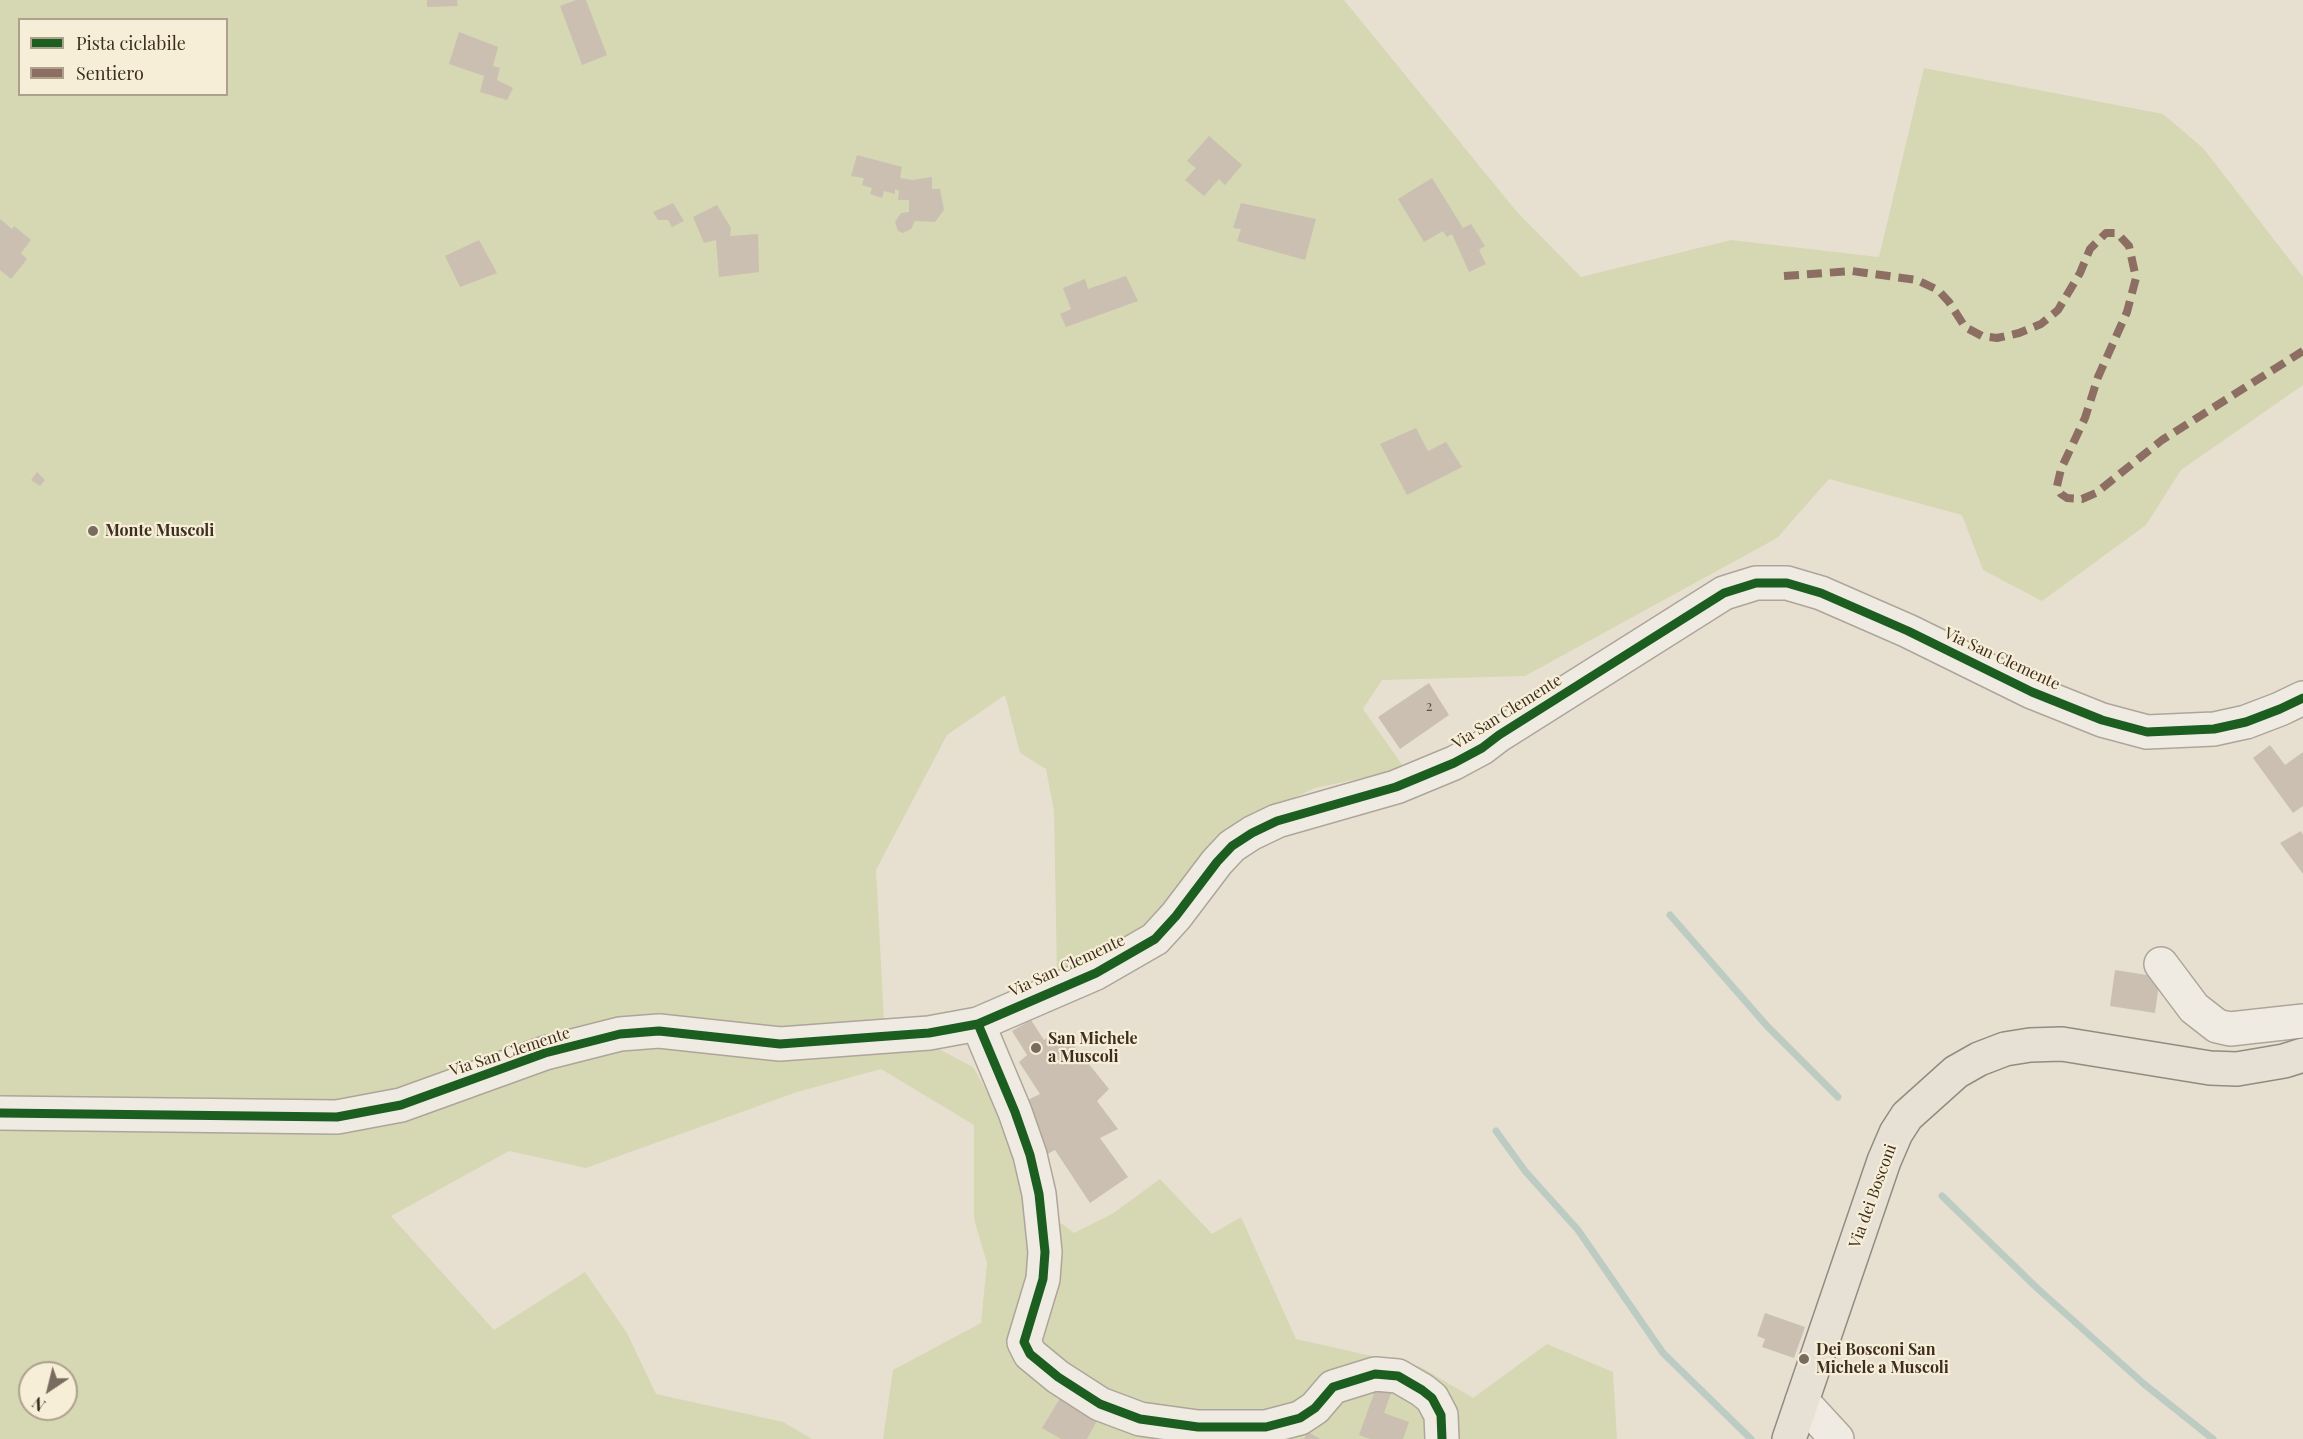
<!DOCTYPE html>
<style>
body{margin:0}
#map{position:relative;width:2303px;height:1439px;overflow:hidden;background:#e7e0d1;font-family:"Playfair Display",serif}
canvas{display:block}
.legend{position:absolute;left:18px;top:18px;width:210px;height:78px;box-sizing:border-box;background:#f7eed8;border:2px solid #ada18e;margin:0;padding:8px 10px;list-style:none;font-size:18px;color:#3d2e20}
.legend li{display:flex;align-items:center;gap:12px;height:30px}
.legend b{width:30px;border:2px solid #ada18e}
.north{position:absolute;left:18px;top:1361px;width:60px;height:60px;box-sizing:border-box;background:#f7eed8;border:2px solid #ada18e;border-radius:50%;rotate:215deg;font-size:16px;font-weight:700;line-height:24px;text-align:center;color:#3d2e20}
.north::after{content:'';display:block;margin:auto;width:21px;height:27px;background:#786c5e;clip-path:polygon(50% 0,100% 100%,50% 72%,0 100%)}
</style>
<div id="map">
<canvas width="2303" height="1439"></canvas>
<ul class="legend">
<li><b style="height:8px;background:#1b5e20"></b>Pista ciclabile</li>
<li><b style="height:8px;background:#8d6e63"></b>Sentiero</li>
</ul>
<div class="north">N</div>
</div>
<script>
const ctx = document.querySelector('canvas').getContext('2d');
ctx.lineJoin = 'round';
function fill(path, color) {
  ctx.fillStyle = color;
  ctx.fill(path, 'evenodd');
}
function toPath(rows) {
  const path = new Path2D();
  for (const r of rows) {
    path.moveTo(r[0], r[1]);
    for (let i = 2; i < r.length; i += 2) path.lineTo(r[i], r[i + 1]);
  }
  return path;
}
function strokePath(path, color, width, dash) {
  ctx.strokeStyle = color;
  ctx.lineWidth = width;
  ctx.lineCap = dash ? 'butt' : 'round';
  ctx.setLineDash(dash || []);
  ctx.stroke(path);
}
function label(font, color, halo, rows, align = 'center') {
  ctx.font = font + ' "Playfair Display",serif';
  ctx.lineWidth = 4.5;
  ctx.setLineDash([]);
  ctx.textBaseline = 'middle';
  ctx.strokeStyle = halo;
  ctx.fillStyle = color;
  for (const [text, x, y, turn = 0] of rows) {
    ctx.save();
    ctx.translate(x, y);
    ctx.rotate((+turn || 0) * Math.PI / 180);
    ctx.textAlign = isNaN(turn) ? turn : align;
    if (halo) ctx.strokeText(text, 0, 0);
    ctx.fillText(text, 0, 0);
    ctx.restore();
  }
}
const green = toPath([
 [0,0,1344,0,1517,212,1581,277,1731,240,1879,257,1924,68,2163,114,2203,148,2303,277,2303,385,2181,470,2146,525,2042,601,1983,570,1962,515,1829,479,1777,538,1525,676,1382,680,1363,709,1405,769,1315,788,1236,824,1171,900,1135,934,1057,974,1054,811,1046,769,1020,753,1005,695,947,735,876,870,884,1020,973,1067,1008,1128,1033,1202,1074,1233,1112,1214,1160,1179,1212,1234,1241,1217,1296,1339,1421,1367,1473,1398,1547,1344,1613,1372,1617,1439,883,1439,893,1370,981,1323,987,1263,974,1219,974,1125,881,1069,797,1092,586,1168,509,1151,391,1216,494,1330,585,1272,627,1333,656,1394,783,1422,812,1439,0,1439],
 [20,20,226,20,226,94,20,94],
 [30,1373,66,1373,66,1409,30,1409]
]);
const stream = toPath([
 [1670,915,1767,1026,1838,1097],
 [1496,1131,1525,1171,1578,1230,1663,1353,1751,1439],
 [1942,1196,2037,1288,2144,1384,2213,1439]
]);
const building = toPath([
 [427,0,457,0,458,6,427,7],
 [576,0,586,0,607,55,582,65,560,6],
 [459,32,498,47,493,66,500,68,497,80,513,88,507,100,480,92,484,76,449,64],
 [1209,136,1242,165,1225,185,1219,179,1204,196,1185,180,1196,168,1187,161],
 [857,155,902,167,900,178,912,180,932,177,932,189,940,189,944,210,935,222,915,221,911,229,903,233,898,231,895,222,901,213,909,212,909,200,898,200,899,191,895,189,895,194,884,191,882,198,870,194,872,188,862,185,864,178,851,176],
 [1432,178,1463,228,1471,224,1485,246,1479,250,1486,264,1469,272,1452,234,1447,237,1443,231,1424,242,1398,199],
 [673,203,684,221,672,227,668,220,658,220,653,212],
 [1241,203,1316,219,1305,260,1237,241,1241,229,1233,228],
 [717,205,731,228,730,236,758,234,759,272,719,277,716,240,704,243,693,217],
 [0,219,12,229,14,226,31,240,21,253,27,259,11,279,0,270],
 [479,240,497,273,460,287,445,256],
 [1126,276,1138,301,1066,327,1060,314,1071,309,1063,288,1085,279,1088,289],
 [1416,428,1428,451,1446,442,1462,467,1407,495,1380,444],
 [37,472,45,480,40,486,31,480],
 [1429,683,1449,715,1400,749,1378,717],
 [2270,745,2285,765,2303,752,2303,806,2293,813,2253,758],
 [2301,831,2303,835,2303,874,2280,843],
 [2115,970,2160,977,2155,1013,2110,1006],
 [1031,1020,1044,1040,1056,1032,1065,1047,1071,1042,1109,1089,1097,1101,1118,1129,1100,1138,1128,1177,1090,1203,1055,1150,1046,1155,1021,1103,1040,1094,1019,1062,1027,1055,1012,1031],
 [1765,1313,1805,1327,1794,1358,1762,1347,1765,1339,1757,1336],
 [1376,1388,1391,1393,1384,1413,1409,1422,1403,1439,1370,1439,1359,1435],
 [1062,1395,1099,1417,1087,1439,1061,1439,1042,1428],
 [1308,1432,1320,1439,1304,1439]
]);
const minor = toPath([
 [2161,964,2194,1008,2217,1026,2230,1029,2303,1021],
 [978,1024,1015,1112,1030,1155,1039,1194,1045,1252,1043,1279,1024,1342,1030,1354,1058,1377,1100,1404,1140,1419,1198,1427,1266,1427,1300,1418,1315,1408,1333,1387,1375,1374,1398,1376,1422,1390,1432,1398,1441,1415,1442,1439],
 [0,1113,337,1117,401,1105,545,1053,620,1034,659,1031,780,1044,929,1033,978,1024,1096,973,1155,939,1176,916,1217,862,1232,846,1252,833,1277,821,1396,787,1454,763,1482,748,1499,735,1724,593,1756,583,1787,583,1821,593,1908,631,2032,692,2102,720,2147,732,2214,729,2246,722,2280,709,2303,698],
 [1802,1401,1837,1439]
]);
const major = toPath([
 [1789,1439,1884,1161,1896,1133,1907,1116,1956,1072,1979,1059,2005,1049,2030,1045,2062,1044,2210,1068,2237,1069,2284,1061,2303,1055]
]);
const quiet = toPath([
 [1784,276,1852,271,1917,280,1938,290,1949,302,1965,327,1982,336,1997,338,2019,333,2041,324,2058,310,2080,273,2090,249,2106,233,2117,233,2129,246,2136,278,2127,312,2098,377,2085,418,2061,469,2057,486,2061,494,2067,498,2082,499,2096,493,2162,440,2303,351]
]);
const cycleway = toPath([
 [978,1024,1015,1112,1030,1155,1039,1194,1045,1252,1043,1279,1024,1342,1030,1354,1058,1377,1100,1404,1140,1419,1198,1427,1266,1427,1300,1418,1315,1408,1333,1387,1375,1374,1398,1376,1422,1390,1432,1398,1441,1415,1442,1439],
 [0,1113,337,1117,401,1105,545,1053,620,1034,659,1031,780,1044,929,1033,978,1024,1096,973,1155,939,1176,916,1217,862,1232,846,1252,833,1277,821,1396,787,1454,763,1482,748,1499,735,1724,593,1756,583,1787,583,1821,593,1908,631,2032,692,2102,720,2147,732,2214,729,2246,722,2280,709,2303,698]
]);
const markers = [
 [93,531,6,"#786c5e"],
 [1036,1048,6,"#786c5e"],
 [1804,1359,6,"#786c5e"]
];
const numberNames = [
 ["2",1429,707]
];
const poiNames = [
 ["Monte Muscoli",105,531],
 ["San Michele",1048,1039],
 ["a Muscoli",1048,1057],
 ["Dei Bosconi San",1816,1350],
 ["Michele a Muscoli",1816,1368]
];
const streetNames = [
 ["Via San Clemente",2002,659,25],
 ["Via San Clemente",1507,712,-32],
 ["Via San Clemente",1067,966,-25],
 ["Via San Clemente",510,1052,-18],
 ["Via dei Bosconi",1873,1196,-70]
];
fill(green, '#d6d7b3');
strokePath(stream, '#bcccc2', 7);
fill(building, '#cbbfb2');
strokePath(minor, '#ada599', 36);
strokePath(major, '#928b80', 36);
strokePath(minor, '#efebe3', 33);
strokePath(major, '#e6e1d4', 33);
strokePath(quiet, '#8d6e63', 8, [15, 8]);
strokePath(cycleway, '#1b5e20', 9);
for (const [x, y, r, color] of markers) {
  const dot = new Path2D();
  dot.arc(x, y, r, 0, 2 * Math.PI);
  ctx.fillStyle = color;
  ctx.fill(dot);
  strokePath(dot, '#f7eed8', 2);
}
label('14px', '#605244', null, numberNames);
label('bold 16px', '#3d2e20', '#f7eed8', poiNames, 'left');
label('16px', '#3d2e20', '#f7eed8', streetNames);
</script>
